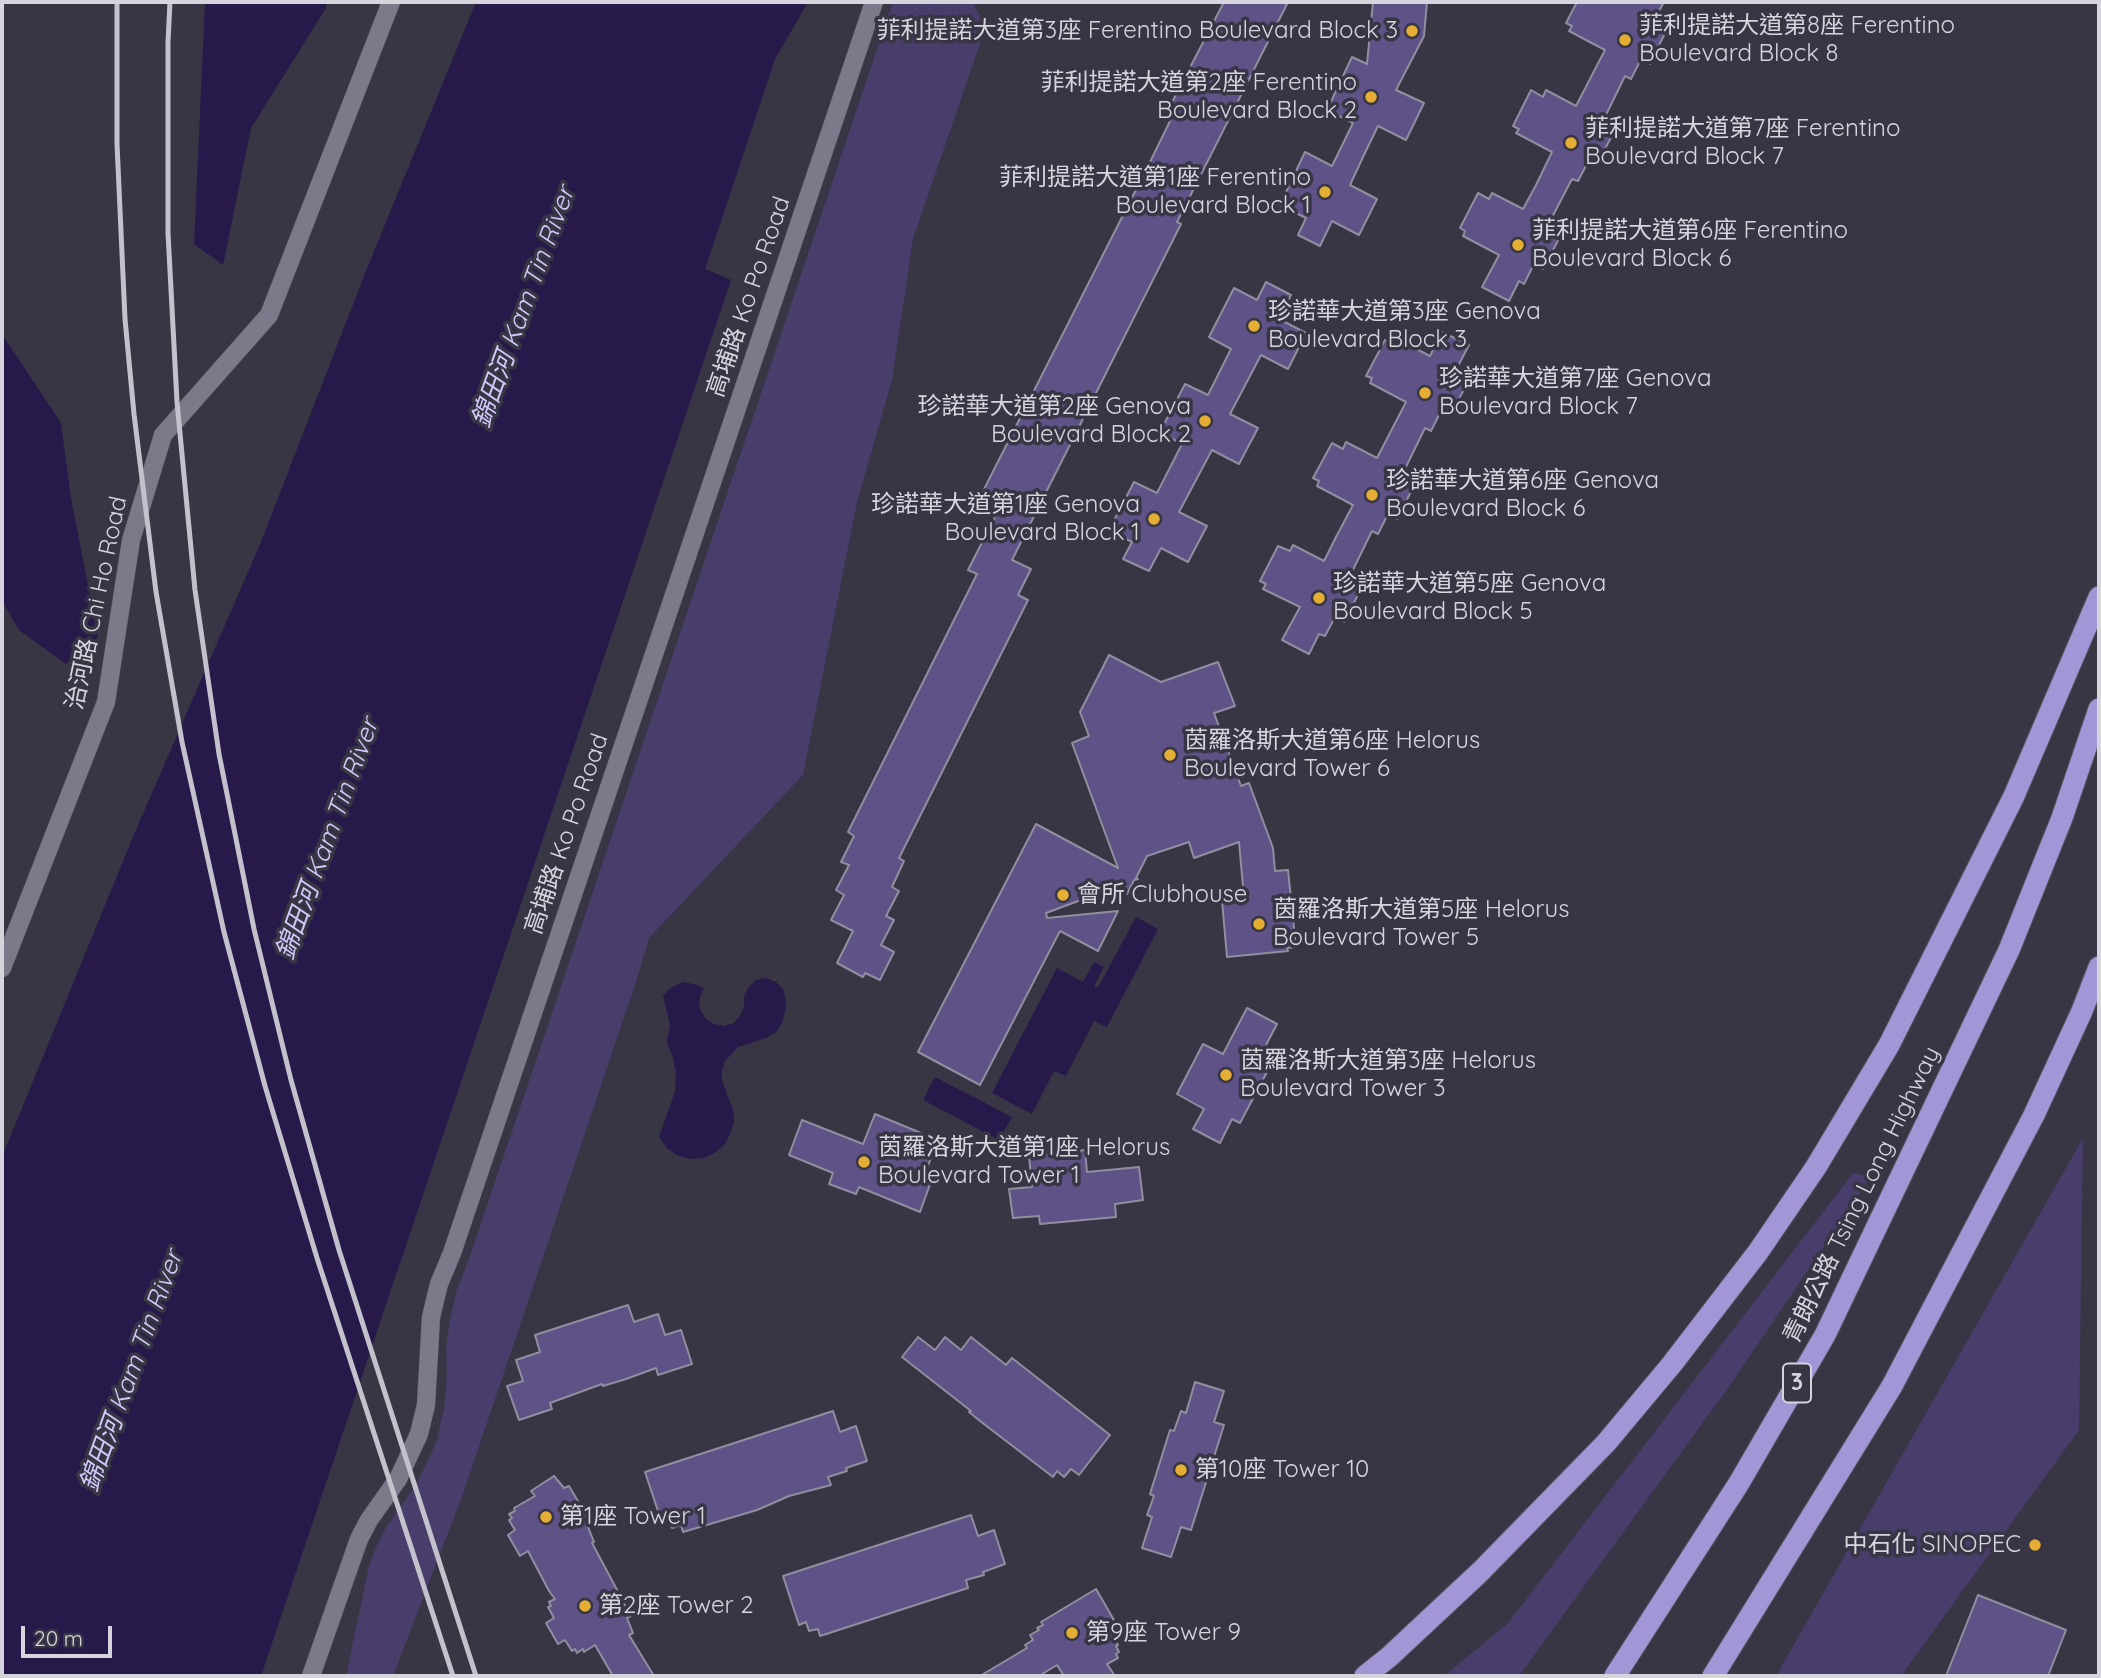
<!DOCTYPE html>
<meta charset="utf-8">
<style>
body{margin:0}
#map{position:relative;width:2101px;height:1678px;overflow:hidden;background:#383544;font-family:Quicksand,sans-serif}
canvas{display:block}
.frame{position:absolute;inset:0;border:4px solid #d6d5de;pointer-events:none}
.scale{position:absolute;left:21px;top:1626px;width:91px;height:32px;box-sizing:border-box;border:4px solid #d6d5de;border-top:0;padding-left:9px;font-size:21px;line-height:24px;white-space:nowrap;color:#d6d5de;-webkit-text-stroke:5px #383544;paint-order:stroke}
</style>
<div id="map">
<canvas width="2101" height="1678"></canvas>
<div class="frame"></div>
<div class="scale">20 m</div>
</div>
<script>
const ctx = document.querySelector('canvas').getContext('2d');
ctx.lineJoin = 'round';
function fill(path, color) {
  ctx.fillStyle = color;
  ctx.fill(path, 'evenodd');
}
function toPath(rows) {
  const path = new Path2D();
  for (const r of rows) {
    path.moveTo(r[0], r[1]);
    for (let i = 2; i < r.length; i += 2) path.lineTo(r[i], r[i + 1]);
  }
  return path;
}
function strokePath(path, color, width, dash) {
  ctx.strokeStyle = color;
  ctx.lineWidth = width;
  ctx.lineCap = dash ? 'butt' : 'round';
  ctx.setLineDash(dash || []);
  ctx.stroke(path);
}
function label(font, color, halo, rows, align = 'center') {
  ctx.font = font + ' Quicksand,"Noto Sans TC",sans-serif';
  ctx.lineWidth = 7;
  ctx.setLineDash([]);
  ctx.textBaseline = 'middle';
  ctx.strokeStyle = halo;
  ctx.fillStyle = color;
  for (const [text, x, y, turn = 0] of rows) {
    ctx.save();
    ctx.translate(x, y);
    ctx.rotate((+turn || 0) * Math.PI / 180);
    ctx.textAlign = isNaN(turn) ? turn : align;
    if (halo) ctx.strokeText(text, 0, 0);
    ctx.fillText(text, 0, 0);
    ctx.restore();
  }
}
const green = toPath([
 [893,2,972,2,986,26,913,239,892,380,857,502,803,775,649,938,637,979,462,1497,393,1676,346,1676,369,1566,376,1547,385,1529,413,1489,426,1465,437,1440,444,1408,447,1376,446,1347,450,1320,457,1289,469,1259],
 [2083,1138,2079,1430,1901,1676,1776,1676],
 [1853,1173,1871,1177,1731,1384,1519,1676,1444,1676,1508,1623]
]);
const water = toPath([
 [205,2,327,2,326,8,251,128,223,265,194,244],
 [476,2,808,2,775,59,705,269,731,280,261,1676,2,1676,2,1157,135,832,261,542,366,271],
 [2,334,61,423,71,498,98,637,66,664,19,630,2,601],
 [1136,917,1158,929,1107,1027,1094,1021,1066,1076,1054,1071,1032,1114,992,1093,1057,968,1083,982,1094,962,1104,967,1094,986,1098,988],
 [766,978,776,982,783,989,786,1000,785,1011,782,1023,776,1032,766,1038,738,1047,725,1061,722,1071,722,1081,733,1109,734,1121,731,1132,725,1144,715,1153,703,1158,690,1159,677,1155,667,1148,659,1137,675,1092,676,1073,673,1058,667,1043,670,1024,663,996,669,989,683,982,697,985,704,988,700,997,699,1005,702,1013,707,1020,714,1024,724,1026,734,1023,740,1016,744,1007,744,997,748,988,756,980],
 [935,1077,1012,1117,999,1140,923,1100]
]);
const building = toPath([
 [1224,2,1288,2,1177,222,1181,224,1012,560,1031,569,1018,595,1028,600,899,858,904,861,892,887,899,891,886,916,894,920,881,945,894,952,880,980,865,973,863,977,837,963,853,931,831,920,844,895,836,890,849,865,841,862,854,836,848,832,977,574,968,570,995,517,975,507,1149,164,1174,113,1168,110,1224,2],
 [1373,2,1427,2,1424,36,1396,90,1424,103,1406,140,1378,126,1363,157,1350,185,1377,199,1359,235,1332,221,1320,246,1298,235,1306,218,1280,205,1305,152,1332,166,1353,123,1327,110,1352,57,1367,64,1373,2],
 [1577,2,1664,2,1654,20,1668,27,1650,64,1641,59,1631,79,1625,76,1602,123,1615,130,1596,166,1588,162,1578,181,1572,179,1548,225,1562,233,1543,269,1534,264,1524,284,1519,281,1509,301,1482,287,1499,255,1463,236,1465,231,1460,228,1478,193,1489,199,1492,193,1523,209,1536,185,1552,152,1516,133,1519,129,1513,126,1531,90,1543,97,1546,90,1576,106,1605,50,1569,31,1572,26,1566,23,1577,2],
 [1266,282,1291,295,1279,319,1306,333,1288,369,1261,355,1230,414,1258,428,1239,464,1212,450,1179,512,1207,526,1188,562,1161,548,1149,571,1123,559,1132,542,1109,530,1134,482,1157,493,1182,444,1160,432,1185,384,1208,395,1231,349,1209,337,1234,288,1257,300,1266,282],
 [1442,332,1469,345,1455,372,1469,380,1450,416,1441,411,1431,431,1425,428,1402,475,1416,482,1397,519,1388,514,1378,534,1372,531,1349,578,1363,585,1344,622,1335,617,1325,636,1319,634,1309,654,1282,640,1300,607,1263,589,1266,584,1260,581,1278,546,1290,551,1293,545,1324,561,1336,537,1353,505,1317,486,1319,481,1313,478,1332,443,1343,449,1346,442,1377,458,1406,402,1370,383,1372,378,1366,376,1385,340,1396,346,1399,340,1430,356,1442,332],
 [1109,655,1161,682,1218,662,1235,706,1214,713,1241,786,1249,783,1273,848,1275,871,1288,870,1296,947,1287,948,1288,951,1227,957,1222,901,1244,898,1239,842,1194,858,1189,842,1147,856,1136,878,1138,879,1134,880,1127,894,1124,884,1046,913,1047,918,1118,911,1098,951,1060,931,980,1085,918,1052,1036,824,1118,868,1072,743,1089,736,1080,712,1109,655],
 [1247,1008,1277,1024,1264,1049,1276,1055,1240,1123,1232,1119,1220,1143,1193,1129,1204,1109,1177,1094,1203,1044,1223,1054,1247,1008],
 [875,1114,938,1140,924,1176,932,1179,920,1212,859,1187,856,1194,829,1184,833,1173,789,1155,802,1120,863,1144,875,1114],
 [1085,1150,1087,1172,1139,1167,1143,1200,1115,1204,1116,1217,1040,1224,1039,1216,1013,1218,1009,1189,1032,1187,1029,1156,1085,1150],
 [628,1305,634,1322,658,1314,665,1335,681,1330,692,1364,658,1375,656,1368,626,1379,603,1386,602,1384,550,1403,552,1409,519,1420,507,1386,523,1381,516,1360,540,1352,535,1335,628,1305],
 [918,1337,935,1350,945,1337,961,1350,971,1337,1006,1365,1012,1358,1110,1435,1079,1475,1071,1469,1064,1477,1057,1471,1053,1477,980,1421,969,1412,971,1411,902,1357,918,1337],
 [1195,1382,1224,1391,1214,1422,1224,1425,1191,1530,1181,1527,1171,1557,1142,1548,1152,1517,1147,1515,1154,1496,1150,1494,1170,1430,1174,1431,1181,1411,1186,1413,1195,1382],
 [833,1411,840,1432,856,1426,867,1461,846,1468,847,1471,828,1477,831,1485,789,1496,757,1510,683,1532,681,1525,672,1528,669,1518,661,1520,645,1472,833,1411],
 [554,1476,564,1488,569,1486,592,1525,588,1527,594,1542,592,1543,631,1616,627,1618,633,1633,629,1635,654,1676,613,1676,595,1645,584,1652,583,1649,577,1653,575,1649,572,1651,565,1640,558,1644,546,1623,554,1618,548,1607,551,1606,549,1602,555,1599,549,1591,528,1551,520,1556,508,1535,515,1530,509,1520,512,1518,509,1514,515,1511,514,1508,535,1496,531,1491,554,1476],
 [971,1515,978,1536,994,1530,1005,1564,983,1572,984,1575,966,1580,968,1588,820,1636,818,1629,809,1631,806,1622,799,1625,783,1576,971,1515],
 [1096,1589,1114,1620,1106,1624,1118,1645,1116,1646,1119,1652,1116,1654,1118,1658,1107,1664,1115,1676,1064,1676,1057,1665,1039,1676,980,1676,1027,1648,1025,1645,1033,1640,1030,1635,1039,1630,1037,1628,1043,1625,1041,1622,1096,1589],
 [1978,1595,2066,1630,2048,1676,1946,1676,1978,1595]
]);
const minor = toPath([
 [2,968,106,702,131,540,163,435,269,315,391,2],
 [311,1676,359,1539,369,1520,398,1479,419,1434,426,1405,431,1317,439,1284,452,1253,874,2]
]);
const motorway = toPath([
 [1365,1676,1389,1657,1480,1572,1606,1443,1672,1364,1758,1252,1816,1167,1889,1045,2014,796,2099,597],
 [1615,1676,1739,1483,1825,1335,2009,950,2062,818,2099,709],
 [1713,1676,1892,1386,2034,1115,2082,1011,2099,967]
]);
const rail = toPath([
 [117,2,117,144,125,319,134,414,156,592,182,742,224,932,265,1086,317,1258,453,1676],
 [170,2,168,42,168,233,177,402,195,590,219,754,254,929,291,1080,339,1250,476,1676]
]);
const markers = [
 [1412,31,7,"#e4ae35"],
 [1625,40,7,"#e4ae35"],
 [1371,97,7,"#e4ae35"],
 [1571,143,7,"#e4ae35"],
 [1325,192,7,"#e4ae35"],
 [1518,245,7,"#e4ae35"],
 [1254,326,7,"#e4ae35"],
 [1425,393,7,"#e4ae35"],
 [1205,421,7,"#e4ae35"],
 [1372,495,7,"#e4ae35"],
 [1154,519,7,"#e4ae35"],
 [1319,598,7,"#e4ae35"],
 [1170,755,7,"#e4ae35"],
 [1063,895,7,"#e4ae35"],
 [1259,924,7,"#e4ae35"],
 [1226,1075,7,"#e4ae35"],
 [864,1162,7,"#e4ae35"],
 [1181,1470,7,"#e4ae35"],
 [546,1517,7,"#e4ae35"],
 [2035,1545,7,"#e4ae35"],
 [585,1606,7,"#e4ae35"],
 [1072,1633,7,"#e4ae35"]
];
const shields = [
 [1797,1383,28]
];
const shieldNames = [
 ["3",1797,1383]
];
const poiNames = [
 ["菲利提諾大道第8座 Ferentino",1639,26],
 ["Boulevard Block 8",1639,54],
 ["菲利提諾大道第3座 Ferentino Boulevard Block 3",1398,31,"right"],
 ["菲利提諾大道第2座 Ferentino",1357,83,"right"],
 ["Boulevard Block 2",1357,111,"right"],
 ["菲利提諾大道第7座 Ferentino",1585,129],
 ["Boulevard Block 7",1585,157],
 ["菲利提諾大道第1座 Ferentino",1311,178,"right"],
 ["Boulevard Block 1",1311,206,"right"],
 ["菲利提諾大道第6座 Ferentino",1532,231],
 ["Boulevard Block 6",1532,259],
 ["珍諾華大道第3座 Genova",1268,312],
 ["Boulevard Block 3",1268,340],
 ["珍諾華大道第7座 Genova",1439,379],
 ["Boulevard Block 7",1439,407],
 ["珍諾華大道第2座 Genova",1191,407,"right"],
 ["Boulevard Block 2",1191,435,"right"],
 ["珍諾華大道第6座 Genova",1386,481],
 ["Boulevard Block 6",1386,509],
 ["珍諾華大道第1座 Genova",1140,505,"right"],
 ["Boulevard Block 1",1140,533,"right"],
 ["珍諾華大道第5座 Genova",1333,584],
 ["Boulevard Block 5",1333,612],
 ["茵羅洛斯大道第6座 Helorus",1184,741],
 ["Boulevard Tower 6",1184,769],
 ["會所 Clubhouse",1077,895],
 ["茵羅洛斯大道第5座 Helorus",1273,910],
 ["Boulevard Tower 5",1273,938],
 ["茵羅洛斯大道第3座 Helorus",1240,1061],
 ["Boulevard Tower 3",1240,1089],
 ["茵羅洛斯大道第1座 Helorus",878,1148],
 ["Boulevard Tower 1",878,1176],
 ["第10座 Tower 10",1195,1470],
 ["第1座 Tower 1",560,1517],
 ["中石化 SINOPEC",2021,1545,"right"],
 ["第2座 Tower 2",599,1606],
 ["第9座 Tower 9",1086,1633]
];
const streetNames = [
 ["高埔路 Ko Po Road",749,297,-71],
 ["治河路 Chi Ho Road",97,603,-78],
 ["高埔路 Ko Po Road",567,834,-71],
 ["青朗公路 Tsing Long Highway",1862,1195,-64]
];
const waterNames = [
 ["錦田河 Kam Tin River",524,307,-70],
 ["錦田河 Kam Tin River",328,839,-70],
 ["錦田河 Kam Tin River",132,1371,-70]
];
fill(green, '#483d6b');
fill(water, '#271949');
fill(building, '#5e5287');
strokePath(building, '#918ea0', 2);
strokePath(minor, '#565460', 19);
strokePath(motorway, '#565460', 23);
strokePath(minor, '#7c798a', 18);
strokePath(motorway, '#a396d6', 21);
strokePath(rail, '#c3c2cc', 5);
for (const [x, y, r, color] of markers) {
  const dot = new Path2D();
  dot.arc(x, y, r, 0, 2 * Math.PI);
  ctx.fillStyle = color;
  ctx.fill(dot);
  strokePath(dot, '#383544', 2.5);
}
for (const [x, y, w] of shields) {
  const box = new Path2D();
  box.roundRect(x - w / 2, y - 19.5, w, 39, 5);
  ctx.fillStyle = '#383544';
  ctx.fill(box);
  strokePath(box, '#d6d5de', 2);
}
label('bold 23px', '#d6d5de', null, shieldNames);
label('24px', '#d6d5de', '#383544', poiNames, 'left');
label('24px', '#d6d5de', '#383544', streetNames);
label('italic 26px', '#d1c8f9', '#383544', waterNames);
</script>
